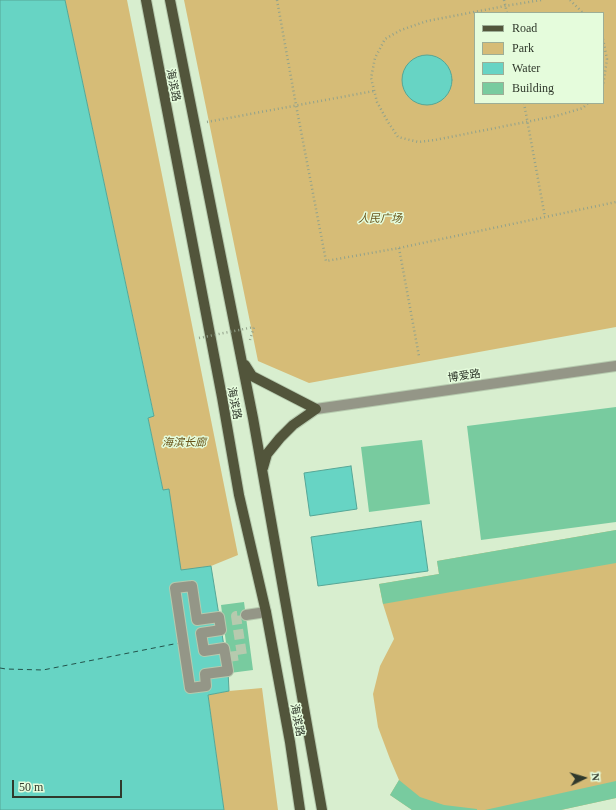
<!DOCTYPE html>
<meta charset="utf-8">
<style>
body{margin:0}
#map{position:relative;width:616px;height:810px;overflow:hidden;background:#d8eecf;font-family:Georgia,serif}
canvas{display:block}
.legend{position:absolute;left:474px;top:12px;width:130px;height:92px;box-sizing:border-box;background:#e5fcdc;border:1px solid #9dae96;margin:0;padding:5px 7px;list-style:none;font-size:12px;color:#30392c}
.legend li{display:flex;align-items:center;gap:8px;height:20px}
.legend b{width:20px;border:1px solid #9dae96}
.north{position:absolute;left:564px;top:758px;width:40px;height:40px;-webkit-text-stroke:3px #e5fcdc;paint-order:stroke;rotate:85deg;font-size:11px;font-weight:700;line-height:16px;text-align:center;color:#30392c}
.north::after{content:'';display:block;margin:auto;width:14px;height:18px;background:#30392c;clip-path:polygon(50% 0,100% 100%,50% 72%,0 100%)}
.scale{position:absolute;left:12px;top:780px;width:110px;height:18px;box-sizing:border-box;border:2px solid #30392c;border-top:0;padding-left:5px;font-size:12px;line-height:14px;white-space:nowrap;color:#30392c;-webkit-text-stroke:3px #e5fcdc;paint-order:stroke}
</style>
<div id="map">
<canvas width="616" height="810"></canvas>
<ul class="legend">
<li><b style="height:5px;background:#52553b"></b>Road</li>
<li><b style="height:11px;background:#d6bc77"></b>Park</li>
<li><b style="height:11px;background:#67d4c4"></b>Water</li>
<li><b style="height:11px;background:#78cb9f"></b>Building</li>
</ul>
<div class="north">N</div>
<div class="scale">50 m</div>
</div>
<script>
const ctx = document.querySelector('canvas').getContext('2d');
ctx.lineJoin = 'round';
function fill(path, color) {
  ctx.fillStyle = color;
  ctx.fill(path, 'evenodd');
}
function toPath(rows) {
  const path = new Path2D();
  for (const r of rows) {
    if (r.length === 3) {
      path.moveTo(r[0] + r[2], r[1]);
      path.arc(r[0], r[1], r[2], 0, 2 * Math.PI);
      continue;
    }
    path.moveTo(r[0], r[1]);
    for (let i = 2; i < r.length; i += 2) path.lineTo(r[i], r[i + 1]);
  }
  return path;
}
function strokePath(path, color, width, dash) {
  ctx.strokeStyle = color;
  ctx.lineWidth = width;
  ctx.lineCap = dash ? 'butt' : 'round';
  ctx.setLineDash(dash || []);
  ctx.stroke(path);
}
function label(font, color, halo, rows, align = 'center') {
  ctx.font = font + ' Georgia,"Noto Sans SC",serif';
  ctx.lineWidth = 3;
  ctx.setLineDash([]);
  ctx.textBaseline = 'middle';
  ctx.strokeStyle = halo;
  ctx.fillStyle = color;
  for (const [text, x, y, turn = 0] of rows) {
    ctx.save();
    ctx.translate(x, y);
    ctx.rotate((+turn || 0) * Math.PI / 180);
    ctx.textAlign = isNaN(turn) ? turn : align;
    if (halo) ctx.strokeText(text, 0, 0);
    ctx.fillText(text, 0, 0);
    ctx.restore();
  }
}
const green = toPath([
 [65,0,127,0,238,555,211,566,181,571,169,490,163,490,148,418,154,415],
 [184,0,616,0,616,327,309,383,258,361],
 [475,13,603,13,603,103,475,103],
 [616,530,616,798,561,810,412,810,390,795,399,780,390,759,378,727,373,694,380,666,394,639,383,604,379,584,439,574,437,561],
 [262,688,278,810,224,810,208,695,229,691]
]);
const water = toPath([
 [0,0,65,0,154,416,148,418,163,490,169,489,181,570,211,566,228,671,229,691,208,695,224,810,0,810,0,0],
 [427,80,25],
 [351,466,357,509,310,516,304,473,351,466],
 [421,521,428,571,318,586,311,537,421,521]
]);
const ferry = toPath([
 [0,668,6,669,43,670,179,643]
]);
const building = toPath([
 [616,407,616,522,481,540,467,426],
 [422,440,430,504,369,512,361,447],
 [616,530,616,563,383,604,379,584,439,574,437,561],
 [244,602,253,670,230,673,221,605],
 [399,780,420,797,444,805,477,809,477,810,412,810,390,795],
 [616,781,616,798,561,810,485,810]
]);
const minorTunnel = toPath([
 [228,657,242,655,236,616,246,615]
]);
const path = toPath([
 [277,0,296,105,326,261,399,248,616,202],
 [504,0,507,13],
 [541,0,505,6,427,21,401,30,385,39,375,58,371,78,377,102,388,122,398,137,418,142,435,140,556,116,583,108,588,103],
 [570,0,583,13],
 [603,39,607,59,603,86],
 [524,103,545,217],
 [207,122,374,91],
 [399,248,419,356],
 [250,340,254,327]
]);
const minor = toPath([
 [316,409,616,366],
 [192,586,197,620,219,617,221,630,201,633,204,651,224,648,228,671,205,674,206,686,190,688,175,588,192,586],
 [246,615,266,612]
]);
const major = toPath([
 [146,0,222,397,239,495,266,612,290,742,300,810],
 [170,0,253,418,322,810],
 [245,365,252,376,316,409,293,425,280,438,267,454,263,468]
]);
const pathBridge = toPath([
 [199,338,254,327]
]);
const streetNames = [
 ["海滨路",174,85,79],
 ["博爱路",464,375,-8],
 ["海滨路",235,403,79],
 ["海滨路",298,720,79]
];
const parkNames = [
 ["人民广场",380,218],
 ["海滨长廊",184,442]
];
fill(green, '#d6bc77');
fill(water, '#67d4c4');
strokePath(water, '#56a696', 1);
strokePath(ferry, '#23534b', 1, [5, 4]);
fill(building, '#78cb9f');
strokePath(minorTunnel, '#b6caae', 10, [10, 5]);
strokePath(minor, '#b6caae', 12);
strokePath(major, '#b6caae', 12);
strokePath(path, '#92a28b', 2.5, [1, 3]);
strokePath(minor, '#949687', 10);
strokePath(major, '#52553b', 10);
strokePath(pathBridge, '#92a28b', 2.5, [1, 3]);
label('11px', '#30392c', '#e5fcdc', streetNames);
label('italic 11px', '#685419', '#e5fcdc', parkNames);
</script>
